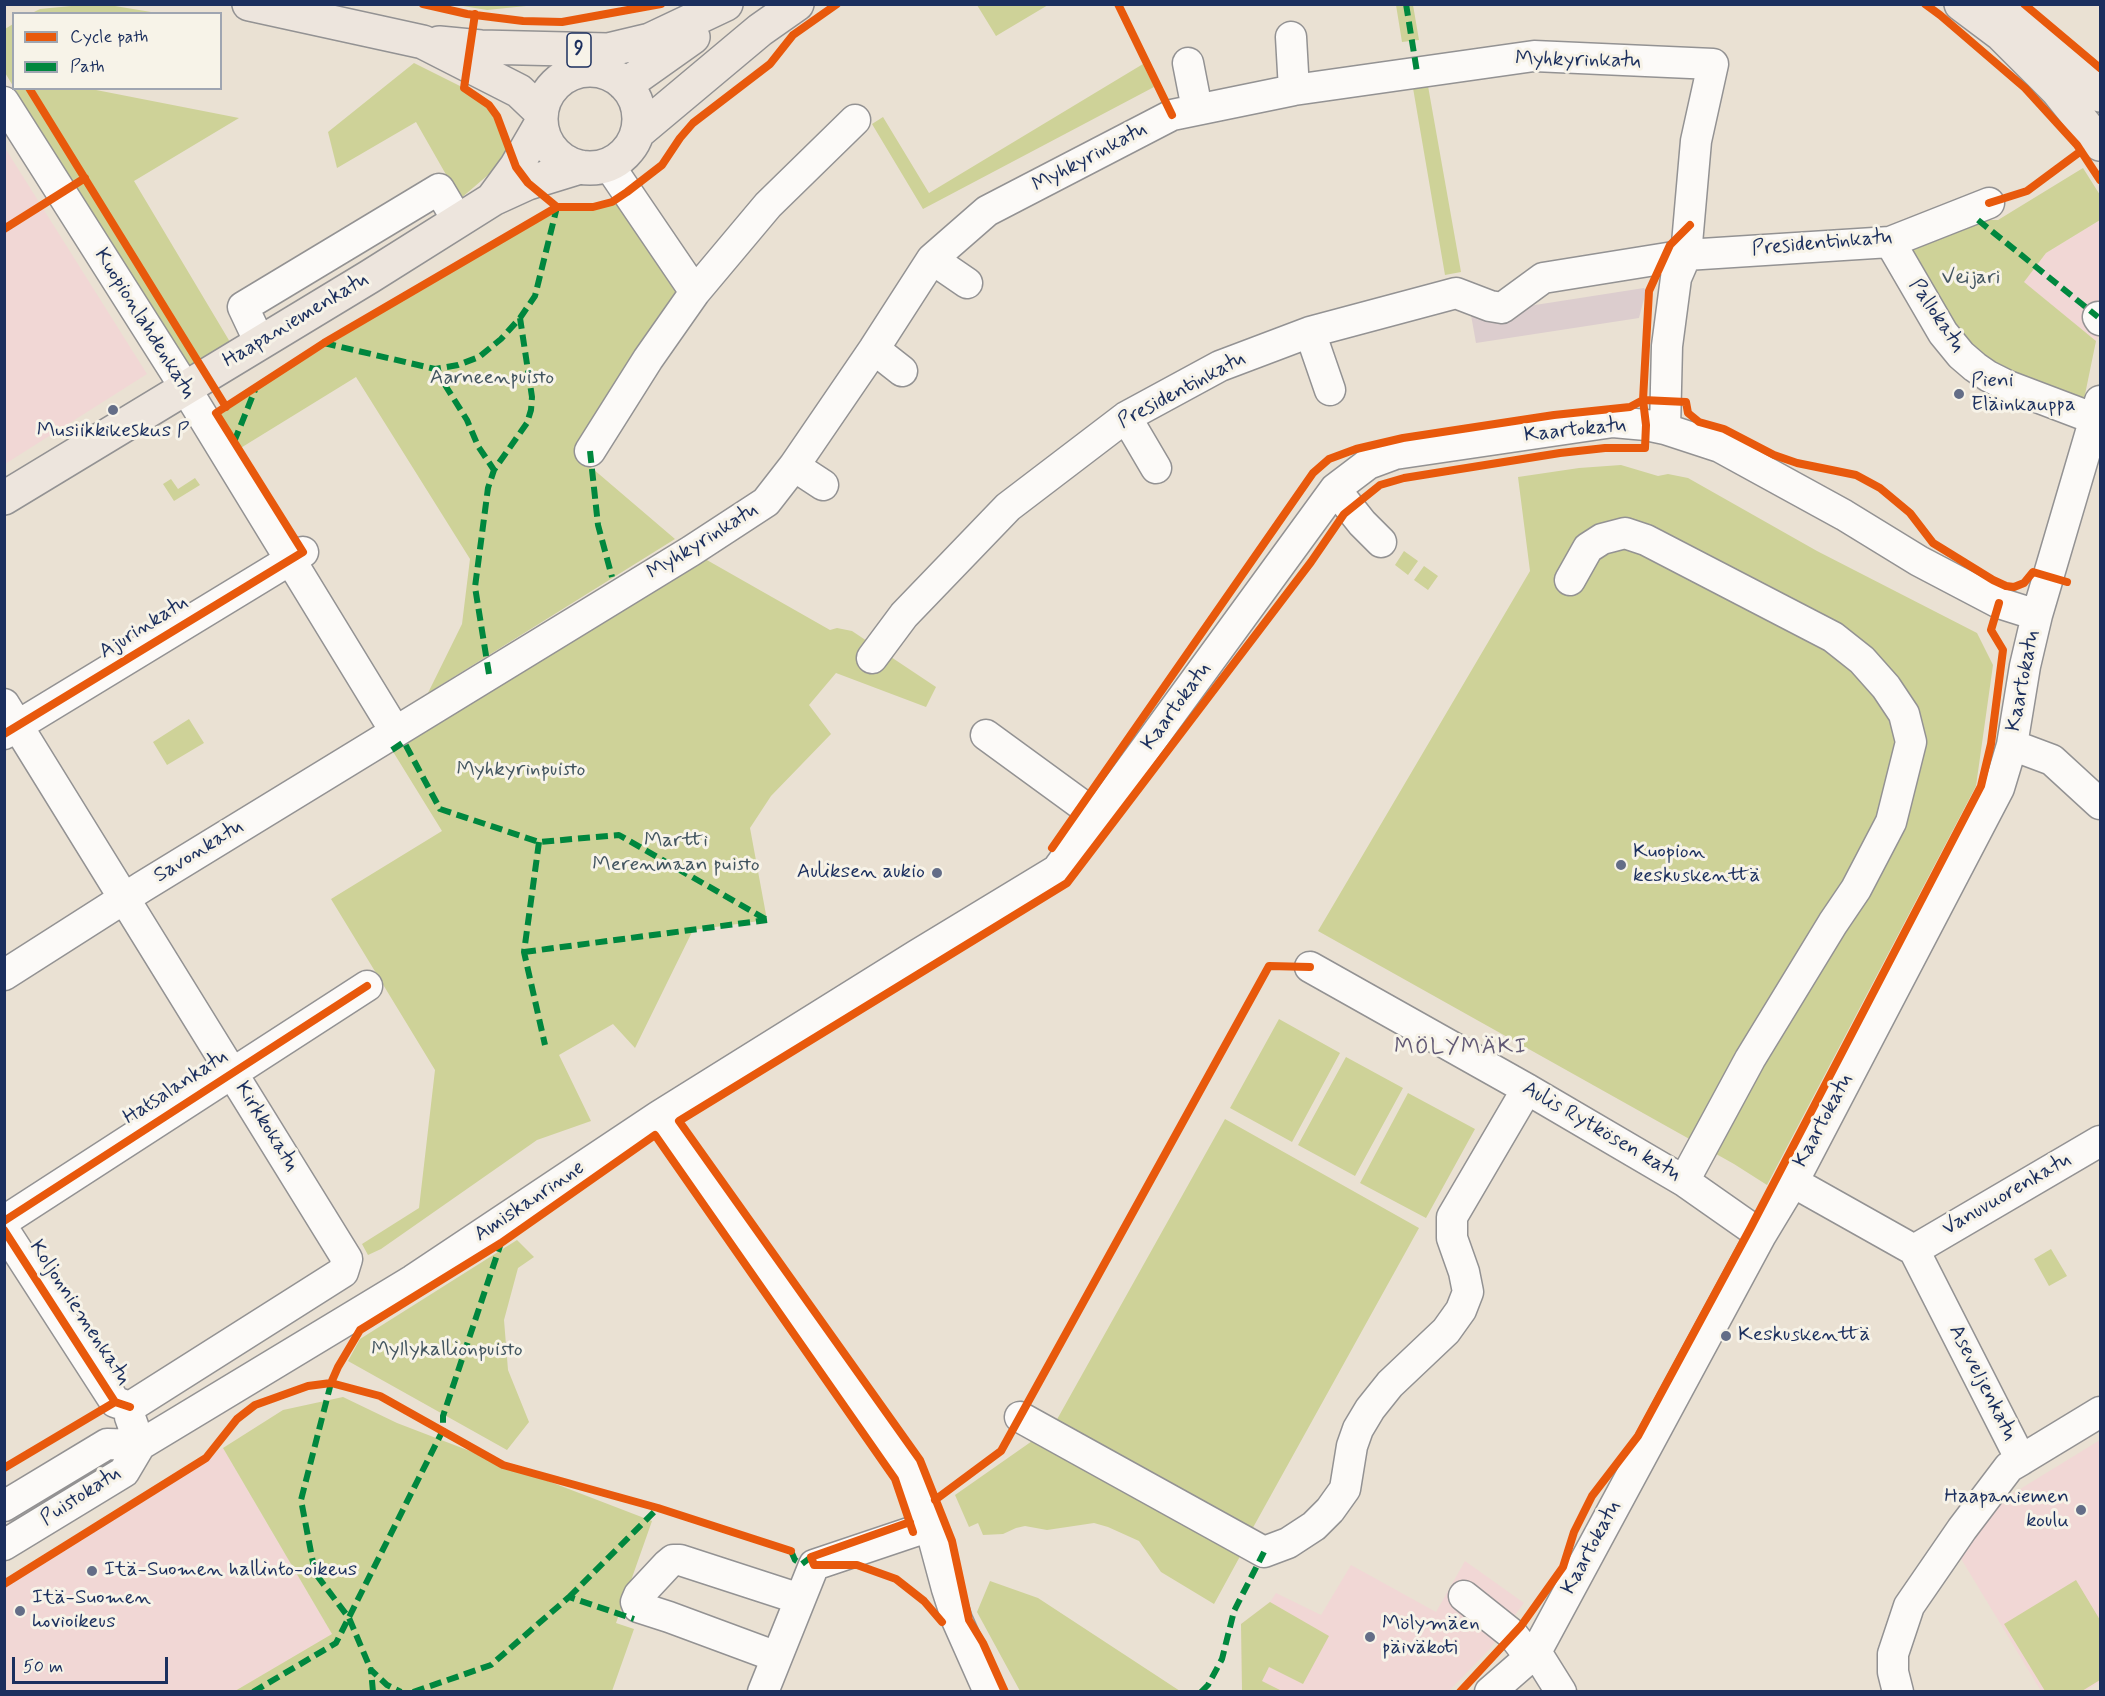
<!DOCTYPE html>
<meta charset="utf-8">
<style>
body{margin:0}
#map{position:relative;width:2105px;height:1696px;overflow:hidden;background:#eae1d3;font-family:Mynerve,sans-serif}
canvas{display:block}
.frame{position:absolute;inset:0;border:6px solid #1b2f5e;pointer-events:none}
.legend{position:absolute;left:12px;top:12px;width:210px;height:78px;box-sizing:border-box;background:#f7f3e8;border:2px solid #9fa5b1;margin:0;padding:8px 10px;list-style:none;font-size:18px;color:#1b2f5e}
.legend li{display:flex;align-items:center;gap:12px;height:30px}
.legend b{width:30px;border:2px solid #9fa5b1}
.scale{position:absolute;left:12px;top:1657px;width:156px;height:27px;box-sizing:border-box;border:3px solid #1b2f5e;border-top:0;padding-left:8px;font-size:18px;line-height:21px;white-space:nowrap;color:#1b2f5e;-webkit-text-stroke:4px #f7f3e8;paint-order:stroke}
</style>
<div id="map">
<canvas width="2105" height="1696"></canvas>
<div class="frame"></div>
<ul class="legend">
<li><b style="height:8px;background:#e8590c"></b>Cycle path</li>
<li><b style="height:8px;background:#00873e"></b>Path</li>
</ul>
<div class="scale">50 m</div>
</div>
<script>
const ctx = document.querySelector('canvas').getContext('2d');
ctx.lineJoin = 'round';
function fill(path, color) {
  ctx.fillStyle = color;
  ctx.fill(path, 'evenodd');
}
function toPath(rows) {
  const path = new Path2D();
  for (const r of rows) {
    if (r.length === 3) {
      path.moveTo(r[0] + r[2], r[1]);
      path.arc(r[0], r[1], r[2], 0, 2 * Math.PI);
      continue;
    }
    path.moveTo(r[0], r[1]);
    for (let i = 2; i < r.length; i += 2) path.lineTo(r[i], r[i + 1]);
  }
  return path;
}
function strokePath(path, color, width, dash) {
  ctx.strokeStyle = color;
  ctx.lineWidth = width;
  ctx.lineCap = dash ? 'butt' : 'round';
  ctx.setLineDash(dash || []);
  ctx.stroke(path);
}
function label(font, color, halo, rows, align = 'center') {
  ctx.font = font + ' Mynerve,sans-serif';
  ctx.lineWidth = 6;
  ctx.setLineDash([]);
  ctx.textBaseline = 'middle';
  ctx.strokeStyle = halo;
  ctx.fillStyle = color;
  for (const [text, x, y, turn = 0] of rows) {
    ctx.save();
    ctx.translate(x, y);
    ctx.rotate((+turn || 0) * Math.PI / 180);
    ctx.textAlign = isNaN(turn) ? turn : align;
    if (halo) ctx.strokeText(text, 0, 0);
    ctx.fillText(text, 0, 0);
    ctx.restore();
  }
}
const built = toPath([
 [5,148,147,374,5,464,4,464],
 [2100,220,2100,333,2096,341,2023,282,2046,253],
 [2100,1440,2100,1682,2085,1691,2041,1691,1960,1557,1994,1505],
 [223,1448,332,1634,235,1691,5,1692,5,1584],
 [1465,1561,1524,1603,1489,1650,1449,1691,1242,1691,1241,1624,1270,1602,1276,1593,1321,1615,1351,1565,1436,1612]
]);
const industrial = toPath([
 [1644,288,1646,291,1639,318,1476,343,1471,315]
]);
const green = toPath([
 [92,4,109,5,157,13,32,13,40,9],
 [457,5,457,4,536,5,487,10],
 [977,5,1048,5,996,36],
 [1396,5,1413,5,1419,40,1402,42],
 [13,24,13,86,4,71,5,29],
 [414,63,464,88,489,105,497,116,505,138,509,157,460,199,416,122,337,168,328,132],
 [1143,64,1154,87,923,209,872,124,883,117,929,193],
 [1428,86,1461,272,1445,275,1413,88],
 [15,89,91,89,239,118,134,181,230,342,188,379],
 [2083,168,2100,195,2100,220,2046,253,2024,282,2096,341,2081,414,1988,376,1894,250,1978,220,1998,220],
 [627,192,695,292,579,457,675,539,428,693,462,624,470,559,356,377,239,449,216,413,557,207,593,207,612,202],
 [1621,465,1658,476,1668,474,1688,478,1817,551,1977,633,1993,665,1976,786,1767,1185,1734,1164,1318,931,1530,571,1518,477,1579,468],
 [195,478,200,485,174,501,163,484,171,479,178,489],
 [691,551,830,630,837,628,852,631,936,687,926,707,836,673,809,705,831,734,771,796,750,828,767,920,693,930,635,1048,613,1024,559,1055,591,1121,537,1140,381,1249,368,1255,362,1244,419,1208,435,1070,331,899,442,831,392,750],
 [1404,551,1418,561,1408,575,1395,565],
 [1424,566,1438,576,1428,590,1414,580],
 [189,719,204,743,167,765,153,742],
 [1279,1019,1340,1053,1292,1142,1230,1108],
 [1346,1057,1403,1088,1355,1176,1298,1145],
 [1408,1093,1475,1129,1426,1218,1360,1183],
 [1225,1119,1419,1228,1250,1533,1055,1423],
 [517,1240,534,1257,518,1268,504,1320,508,1370,529,1422,507,1450,348,1361,360,1339],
 [2051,1249,2067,1276,2049,1286,2034,1259],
 [343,1397,397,1423,652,1521,616,1623,634,1629,612,1691,235,1691,332,1634,223,1448,283,1410],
 [1035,1439,1244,1549,1214,1604,1161,1572,1139,1541,1108,1527,1094,1523,1047,1530,1025,1526,1016,1528,1003,1534,983,1535,978,1523,969,1527,955,1495],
 [2076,1580,2100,1620,2100,1680,2082,1691,2045,1691,2004,1624],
 [990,1581,1038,1598,1180,1691,1020,1691,977,1612],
 [1270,1602,1329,1636,1303,1684,1269,1667,1262,1681,1282,1691,1242,1691,1241,1624]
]);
const minor = toPath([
 [1291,37,1294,90],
 [1188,63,1197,109],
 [4,102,186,389,395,731],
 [1890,242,1943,333,1961,355,1975,367,1988,376,2008,386,2095,419],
 [932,259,967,283],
 [695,292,768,205,855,120],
 [2098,317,2100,320],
 [1310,332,1330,390],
 [260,343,243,307,439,189,458,221],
 [874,349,902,371],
 [1126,417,1156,468],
 [1665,429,1667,346,1676,278,1686,255,1890,242,1989,203],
 [590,451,648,359,695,292,608,164],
 [794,466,823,485],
 [1335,489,1362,523,1381,542],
 [1570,580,1588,548,1602,539,1625,533,1646,540,1833,637,1862,660,1886,687,1904,714,1911,742,1891,822,1856,889,1833,923,1750,1059,1684,1181],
 [4,704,347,1259,343,1272,130,1407,130,1417,140,1445],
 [4,734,303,552],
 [986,735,1097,816],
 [2012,745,2052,760,2100,804],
 [1310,967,1527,1089,1684,1181,1761,1235],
 [4,975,142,887,691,551,766,502,794,466,874,349,932,259,987,211,1172,115,1294,90,1534,56,1713,64,1696,141,1686,255,1543,278,1502,308,1490,306,1456,293,1310,332,1220,366,1126,417,1008,507,904,615,872,658],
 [659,1116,908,1467,930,1526,947,1589,957,1620,989,1692],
 [1793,1182,1914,1250,2021,1460,2009,1467,1962,1529,1909,1606,1893,1654,1893,1672,1898,1692],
 [4,1221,367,986],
 [4,1230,115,1402,130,1407],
 [1914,1250,2100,1141],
 [1020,1417,1264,1552,1288,1543,1314,1526,1330,1510,1345,1489,1352,1446,1358,1429,1370,1409,1390,1384,1446,1331,1461,1310,1468,1292,1464,1272,1452,1238,1452,1217,1527,1089],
 [2021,1460,2100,1412],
 [4,1506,107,1444,140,1445],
 [4,1545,124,1472,140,1445,413,1280,659,1116,917,955,1057,870,1335,489,1368,464,1395,454,1613,422,1646,425,1665,429,1720,447,1844,515,1919,561,1999,603,2037,615],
 [1464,1596,1513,1635,1530,1657],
 [1536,1652,1561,1692],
 [777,1657,669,1617,638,1607,636,1602,639,1595,667,1565,673,1560,680,1560,800,1599],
 [763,1692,814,1565,930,1526],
 [1490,1692,1536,1652,1761,1235,1793,1182,1999,788,2012,745,2025,666,2037,615,2100,401]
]);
const major = toPath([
 [249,4,423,42,519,91,541,112],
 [1961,4,2001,34,2057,90,2100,144],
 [2003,9,2100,95],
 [439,43,481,47,608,50,650,40,726,4],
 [590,119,49],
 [624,84,631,81,693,37],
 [637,133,760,30,797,4],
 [494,197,516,167,541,124],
 [4,498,369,277,493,199,528,183,580,167]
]);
const quiet = toPath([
 [1406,4,1417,72],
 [1978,220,2098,317],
 [324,343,435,369,458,365,479,357,501,339,520,318,535,296,557,207],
 [435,369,467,420,478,446,494,470],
 [234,442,255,390],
 [590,451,598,525,612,577],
 [489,674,475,587,488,488,494,470,527,423,531,410,532,397,520,318],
 [392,750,404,742,440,809,539,842,619,835,767,920],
 [539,842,524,952,545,1045],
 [524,952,767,920],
 [331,1383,301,1500,315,1573,349,1618,371,1670],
 [791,1551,795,1560,802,1564,811,1557],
 [569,1597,658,1508],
 [253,1692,336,1643,443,1430,443,1416,501,1243],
 [373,1692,371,1670,387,1685,401,1692],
 [413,1692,491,1665,569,1597,634,1619],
 [1201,1692,1208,1685,1222,1659,1234,1611,1264,1552]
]);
const cycleway = toPath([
 [423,4,467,14,523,21,562,22,661,4],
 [1118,4,1172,115],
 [1925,4,1940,15,2025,88,2077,145,2100,180],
 [2024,4,2100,68],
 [475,14,464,88,489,105,497,116,516,167,528,183,557,207],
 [29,88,226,407],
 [1989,203,2027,191,2081,151],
 [4,229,85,178],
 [4,734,303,552,216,413,324,343,557,207,593,207,612,202,627,192,662,165,680,138,693,123,770,64,793,35,837,4],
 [1052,848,1313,473,1329,459,1356,449,1403,438,1554,415,1630,407,1643,400,1649,291,1670,245,1690,225],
 [4,1221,367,986],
 [4,1230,115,1402,130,1407],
 [331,1383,338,1367,360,1330,501,1243,655,1135,895,1479,913,1532],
 [4,1468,115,1402],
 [935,1500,1001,1451,1269,966,1310,967],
 [910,1522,811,1557,814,1565,857,1565,896,1579,924,1601,942,1622],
 [4,1584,206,1458,237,1419,255,1405,308,1386,331,1383,380,1396,503,1465,658,1508,791,1551],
 [1005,1692,983,1643,969,1620,952,1541,920,1460,679,1121,1067,883,1311,562,1344,514,1380,485,1404,478,1560,453,1605,448,1645,448,1646,425,1643,400,1686,402,1688,413,1699,422,1724,429,1774,455,1797,463,1856,475,1880,488,1910,513,1933,543,1993,580,2006,586,2014,587,2024,583,2033,572,2067,582],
 [1460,1692,1521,1626,1563,1567,1574,1532,1592,1496,1638,1436,1751,1227,1981,786,1991,744,2003,650,1991,630,1999,603]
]);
const markers = [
 [1959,394,6,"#636d87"],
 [113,410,6,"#636d87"],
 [1621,865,6,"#636d87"],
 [937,873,6,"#636d87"],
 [1726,1336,6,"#636d87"],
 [2081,1510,6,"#636d87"],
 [92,1571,6,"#636d87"],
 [20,1611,6,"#636d87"],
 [1370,1637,6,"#636d87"]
];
const shields = [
 [579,50,24]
];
const shieldNames = [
 ["9",579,50]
];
const streetNames = [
 ["Myhkyrinkatu",1578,61,1],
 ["Myhkyrinkatu",1090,158,-28],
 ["Presidentinkatu",1822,244,-5],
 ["Pallokatu",1936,316,56],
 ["Haapaniemenkatu",296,321,-31],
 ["Kuopionlahdenkatu",144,324,58],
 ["Presidentinkatu",1182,391,-28],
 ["Kaartokatu",1575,431,-6],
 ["Myhkyrinkatu",703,542,-32],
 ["Ajurinkatu",144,628,-32],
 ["Kaartokatu",2024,681,-79],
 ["Kaartokatu",1177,707,-54],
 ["Savonkatu",199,852,-32],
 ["Hatsalankatu",176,1088,-33],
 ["Kaartokatu",1824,1121,-62],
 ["Kirkkokatu",266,1127,58],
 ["Aulis Rytkösen katu",1601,1132,30],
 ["Vanuvuorenkatu",2007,1195,-30],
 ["Amiskanrinne",530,1202,-34],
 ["Koljonniemenkatu",79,1313,57],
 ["Aseveljenkatu",1982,1383,63],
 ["Puistokatu",81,1497,-33],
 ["Kaartokatu",1592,1548,-62]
];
const parkNames = [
 ["Veijari",1971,279],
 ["Aarneenpuisto",492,379],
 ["Myhkyrinpuisto",521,771],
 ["Martti",676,842],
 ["Merenmaan puisto",676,866],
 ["Myllykallionpuisto",447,1351]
];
const poiNames = [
 ["Pieni",1971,382],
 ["Eläinkauppa",1971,406],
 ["Musiikkikeskus P",113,432,"center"],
 ["Kuopion",1633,853],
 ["keskuskenttä",1633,877],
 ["Auliksen aukio",925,873,"right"],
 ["Keskuskenttä",1738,1336],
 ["Haapaniemen",2069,1498,"right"],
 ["koulu",2069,1522,"right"],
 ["Itä-Suomen hallinto-oikeus",104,1571],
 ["Itä-Suomen",32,1599],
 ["hovioikeus",32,1623],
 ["Mölymäen",1382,1625],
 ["päiväkoti",1382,1649]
];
const neighbourhoodNames = [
 ["MÖLYMÄKI",1461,1048]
];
fill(built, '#f1d7d5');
fill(industrial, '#dccdce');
fill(green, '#ced298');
strokePath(minor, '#939293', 33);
strokePath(major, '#939293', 36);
strokePath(minor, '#fcfaf8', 30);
strokePath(major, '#ede5dd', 33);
strokePath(quiet, '#00873e', 6, [12, 6]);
strokePath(cycleway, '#e8590c', 8);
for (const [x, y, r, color] of markers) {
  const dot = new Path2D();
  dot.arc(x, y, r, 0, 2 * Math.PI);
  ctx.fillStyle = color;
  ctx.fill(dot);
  strokePath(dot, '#f7f3e8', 2);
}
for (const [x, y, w] of shields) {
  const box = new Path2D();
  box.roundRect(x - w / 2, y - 17, w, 34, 4.5);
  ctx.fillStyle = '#f7f3e8';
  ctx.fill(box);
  strokePath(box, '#1b2f5e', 1.5);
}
label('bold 20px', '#1b2f5e', null, shieldNames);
label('21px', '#1b2f5e', '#f7f3e8', streetNames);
label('21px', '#425560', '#f7f3e8', parkNames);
label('21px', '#1b2f5e', '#f7f3e8', poiNames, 'left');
ctx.letterSpacing = '1.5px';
label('22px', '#615975', '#f7f3e8', neighbourhoodNames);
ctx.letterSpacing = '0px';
</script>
